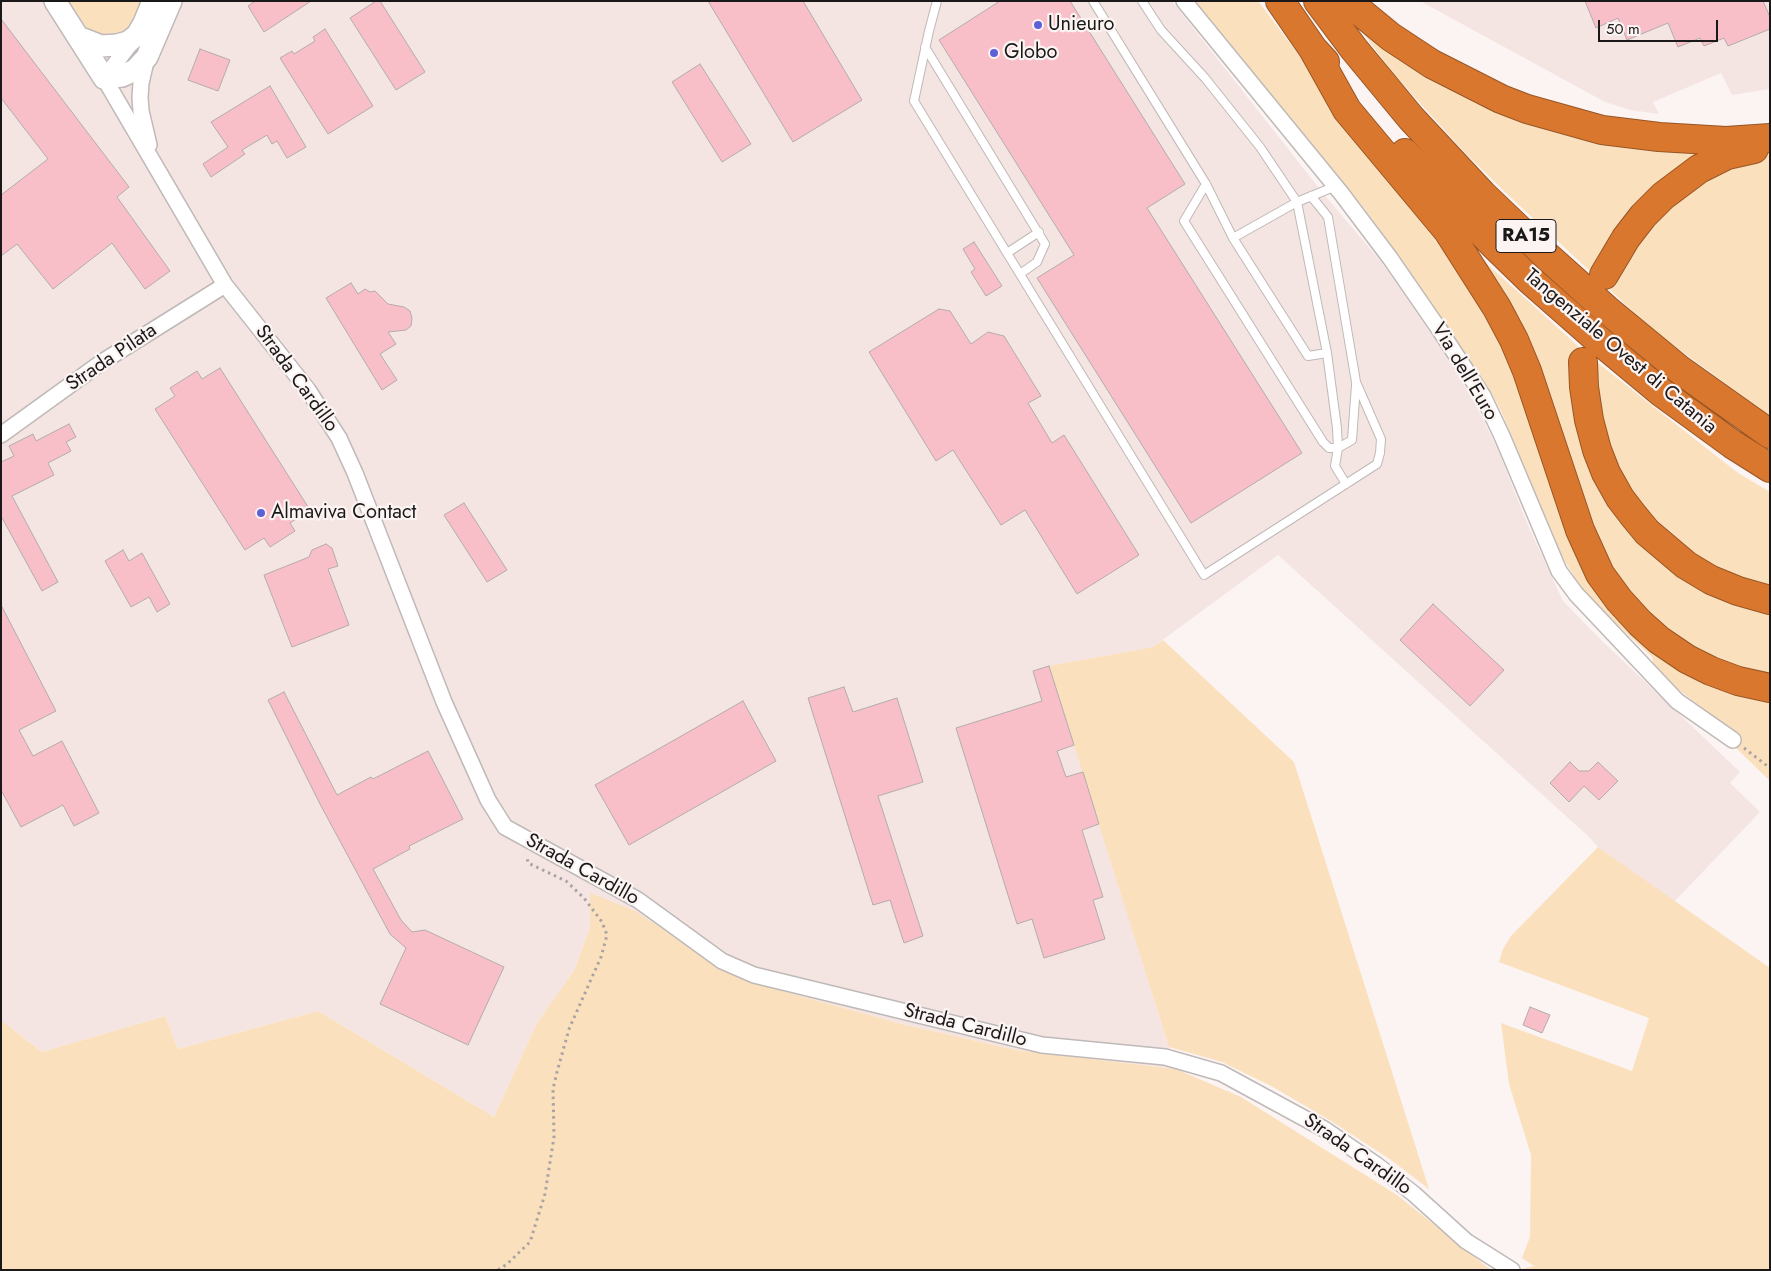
<!DOCTYPE html>
<style>
body{margin:0}
#map{position:relative;width:1771px;height:1271px;overflow:hidden;background:#fbf4f3;font-family:Jost,sans-serif}
canvas{display:block}
.frame{position:absolute;inset:0;border:2px solid #1a1818;pointer-events:none}
.scale{position:absolute;left:1598px;top:20px;width:120px;height:22px;box-sizing:border-box;border:2px solid #1a1818;border-top:0;padding-left:6px;font-size:15px;line-height:18px;white-space:nowrap;color:#1a1818;-webkit-text-stroke:4px #fbf4f3;paint-order:stroke}
</style>
<div id="map">
<canvas width="1771" height="1271"></canvas>
<div class="frame"></div>
<div class="scale">50 m</div>
</div>
<script>
const ctx = document.querySelector('canvas').getContext('2d');
ctx.lineJoin = 'round';
function fill(path, color) {
  ctx.fillStyle = color;
  ctx.fill(path, 'evenodd');
}
function toPath(rows) {
  const path = new Path2D();
  for (const r of rows) {
    path.moveTo(r[0], r[1]);
    for (let i = 2; i < r.length; i += 2) path.lineTo(r[i], r[i + 1]);
  }
  return path;
}
function strokePath(path, color, width, dash) {
  ctx.strokeStyle = color;
  ctx.lineWidth = width;
  ctx.lineCap = dash ? 'butt' : 'round';
  ctx.setLineDash(dash || []);
  ctx.stroke(path);
}
function label(font, color, halo, rows, align = 'center') {
  ctx.font = font + ' Jost,sans-serif';
  ctx.lineWidth = 4.5;
  ctx.setLineDash([]);
  ctx.textBaseline = 'middle';
  ctx.strokeStyle = halo;
  ctx.fillStyle = color;
  for (const [text, x, y, turn = 0] of rows) {
    ctx.save();
    ctx.translate(x, y);
    ctx.rotate((+turn || 0) * Math.PI / 180);
    ctx.textAlign = isNaN(turn) ? turn : align;
    if (halo) ctx.strokeText(text, 0, 0);
    ctx.fillText(text, 0, 0);
    ctx.restore();
  }
}
const built = toPath([
 [1,1,1172,1,1322,192,1383,264,1439,345,1475,403,1498,450,1529,528,1563,601,1599,638,1740,772,1730,783,1760,812,1674,902,1598,847,1588,836,1278,555,1153,647,1050,666,1176,1069,1016,1050,902,1024,753,983,721,968,590,894,590,927,575,969,537,1023,494,1117,318,1011,178,1049,165,1016,42,1052,1,1020],
 [1420,1,1770,1,1770,89,1732,95,1721,73,1653,102,1659,114,1630,110,1605,102]
]);
const green = toPath([
 [67,1,146,1,133,30,109,39,88,30],
 [1194,1,1258,1,1341,111,1418,206,1492,317,1598,587,1770,697,1770,781,1734,746,1740,738,1664,678,1655,669,1652,657,1586,596,1560,553,1501,411,1494,398,1399,256,1364,208,1262,87],
 [1361,30,1409,60,1717,151,1653,215,1739,159,1770,152,1770,416,1654,331,1504,191,1465,153,1392,72],
 [1466,245,1589,356,1738,473,1770,492,1770,593,1750,589,1616,507,1770,607,1770,679,1678,644,1615,583],
 [1163,640,1294,762,1429,1189,1391,1160,1331,1121,1273,1087,1222,1062,1169,1047,1049,666,1153,647],
 [1598,847,1770,968,1770,1270,1518,1270,1534,1266,1522,1258,1530,1237,1531,1155,1509,1084,1501,1023,1632,1071,1649,1018,1499,962,1503,949,1511,936],
 [590,893,635,911,721,968,753,983,902,1024,1016,1050,1176,1069,1241,1097,1397,1195,1491,1270,1,1270,1,1020,42,1052,165,1016,178,1049,318,1011,494,1117,537,1023,575,969,590,927]
]);
const building = toPath([
 [255,1,311,1,264,32,248,6,255,1],
 [376,1,380,1,425,72,396,90,350,18,376,1],
 [708,1,803,1,862,100,793,142,708,1],
 [1000,1,1070,1,1185,184,1147,208,1302,453,1191,523,1037,278,1074,255,939,40,1000,1],
 [1585,1,1763,1,1770,17,1770,29,1728,46,1724,38,1704,46,1700,38,1678,47,1668,23,1627,40,1618,18,1596,28,1585,1],
 [1,19,129,187,117,197,170,271,145,289,112,243,53,289,17,244,1,256,1,195,48,159,1,98,1,19],
 [325,29,373,106,328,134,280,58,292,51,294,54,315,41,313,37,325,29],
 [200,49,230,60,218,91,188,80,200,49],
 [700,64,751,144,722,162,672,82,700,64],
 [270,86,306,147,287,158,277,141,272,144,267,135,242,150,245,154,211,177,203,164,228,147,211,122,270,86],
 [974,242,1002,286,986,296,971,272,975,269,963,249,974,242],
 [351,283,358,294,365,289,370,292,375,291,388,304,404,307,410,311,412,318,411,326,406,330,388,332,396,344,380,354,397,380,382,390,326,298,351,283],
 [939,309,950,311,971,344,988,332,1004,336,1041,396,1028,403,1052,443,1064,435,1139,555,1077,594,1025,510,1001,525,953,450,936,461,869,352,939,309],
 [220,368,310,510,290,523,295,531,270,547,264,538,245,550,155,409,175,396,170,388,197,371,202,379,220,368],
 [69,424,76,437,66,442,71,451,48,463,54,475,12,496,58,582,42,591,1,516,1,462,14,456,9,446,33,434,36,441,69,424],
 [464,503,507,570,487,582,444,515,464,503],
 [326,544,332,548,338,566,328,569,349,625,292,647,264,575,309,557,312,550,326,544],
 [123,550,129,561,142,553,170,604,157,612,149,597,131,607,105,561,123,550],
 [1433,604,1504,670,1470,706,1400,640,1433,604],
 [1,605,56,711,19,730,33,756,62,741,99,813,74,826,63,805,21,827,1,790,1,605],
 [1049,666,1074,745,1057,751,1066,777,1083,772,1099,824,1082,830,1103,897,1093,900,1105,939,1044,958,1032,919,1017,924,956,728,1042,701,1033,671,1049,666],
 [844,687,853,712,897,698,923,782,878,796,923,936,904,943,890,900,873,905,808,698,844,687],
 [284,692,337,795,371,777,373,779,428,751,463,819,409,846,410,849,373,869,401,920,412,932,425,930,504,967,468,1045,380,1004,406,948,390,934,320,804,268,700,284,692],
 [743,701,776,761,629,845,595,785,743,701],
 [1570,762,1579,771,1589,771,1598,762,1618,781,1599,800,1584,786,1569,802,1550,783,1570,762],
 [1530,1007,1550,1015,1542,1033,1523,1025,1530,1007]
]);
const path = toPath([
 [1744,748,1770,768],
 [498,1270,507,1264,530,1242,545,1194,554,1137,553,1089,557,1072,569,1029,601,957,607,935,602,922,584,898,566,881,528,863,527,857]
]);
const lane = toPath([
 [937,1,929,31,914,101,1204,575,1377,464,1380,453,1381,439,1356,382,1328,217,1311,196],
 [1093,1,1206,184,1233,238,1308,356,1327,353],
 [1142,1,1161,30,1205,78,1260,147,1297,202,1327,353,1337,428,1338,448,1335,466,1346,484],
 [925,47,1045,244,1037,262,1020,274],
 [1206,184,1184,221,1323,442,1329,448,1338,448,1352,440,1356,385],
 [1233,238,1297,202,1336,186],
 [1007,253,1039,232]
]);
const street = toPath([
 [1184,1,1341,193,1390,258,1439,329,1483,396,1502,436,1559,571,1576,594,1677,701,1733,740],
 [135,38,104,78,225,285,308,390,339,438,355,473,444,702,488,800,505,827,638,900,722,961,754,975,1042,1045,1165,1057,1221,1073,1324,1129,1378,1166,1414,1194,1466,1241,1512,1270],
 [147,57,141,83,140,97,141,111,149,145],
 [1,435,102,362,225,285]
]);
const secondary = toPath([
 [55,1,104,78,122,76,135,70,147,57,171,1],
 [78,37,101,46,117,45,128,42,137,35,144,23,153,1]
]);
const highway = toPath([
 [1280,1,1313,49,1325,62],
 [1318,1,1354,49,1411,118,1483,195,1549,258,1606,309,1680,370,1770,434],
 [1347,1,1391,37,1432,64,1501,99,1527,109,1602,130,1659,137,1726,141,1770,138],
 [1313,49,1347,110,1448,231,1497,308,1514,340,1527,371,1580,530,1600,574,1619,600,1640,623,1659,640,1687,659,1711,671,1738,681,1770,688],
 [1405,153,1495,246,1530,280,1596,338,1662,393,1732,444,1770,468],
 [1604,275,1626,238,1643,216,1663,196,1699,169,1727,155,1754,149],
 [1583,362,1584,387,1589,420,1597,450,1606,473,1620,498,1633,515,1647,532,1686,565,1711,580,1738,591,1770,600]
]);
const markers = [
 [1038,25,5,"#5e60d8"],
 [994,53,5,"#5e60d8"],
 [261,513,5,"#5e60d8"]
];
const shields = [
 [1526,236,60]
];
const shieldNames = [
 ["RA15",1526,236]
];
const poiNames = [
 ["Unieuro",1048,25],
 ["Globo",1004,53],
 ["Almaviva Contact",271,513]
];
const streetNames = [
 ["Tangenziale Ovest di Catania",1620,352,40],
 ["Strada Pilata",112,358,-34],
 ["Via dell'Euro",1464,372,59],
 ["Strada Cardillo",296,379,54],
 ["Strada Cardillo",582,870,29],
 ["Strada Cardillo",965,1026,14],
 ["Strada Cardillo",1357,1155,35]
];
fill(built, '#f5e5e2');
fill(green, '#fbe0bd');
fill(building, '#f8bfc8');
strokePath(building, '#b3acad', 1);
strokePath(lane, '#bfb9b8', 10);
strokePath(street, '#bfb9b8', 18);
strokePath(secondary, '#bfb9b8', 24);
strokePath(highway, '#975626', 30);
strokePath(path, '#a9a3a3', 3, [2.5, 4]);
strokePath(lane, '#fff', 8);
strokePath(street, '#fff', 15);
strokePath(secondary, '#fff', 21);
strokePath(highway, '#da772e', 28);
for (const [x, y, r, color] of markers) {
  const dot = new Path2D();
  dot.arc(x, y, r, 0, 2 * Math.PI);
  ctx.fillStyle = color;
  ctx.fill(dot);
  strokePath(dot, '#fbf4f3', 2);
}
for (const [x, y, w] of shields) {
  const box = new Path2D();
  box.roundRect(x - w / 2, y - 16.5, w, 33, 4);
  ctx.fillStyle = '#fbf4f3';
  ctx.fill(box);
  strokePath(box, '#1a1818', 1);
}
label('bold 19px', '#1a1818', null, shieldNames);
label('20px', '#1a1818', '#fbf4f3', poiNames, 'left');
label('20px', '#1a1818', '#fbf4f3', streetNames);
</script>
